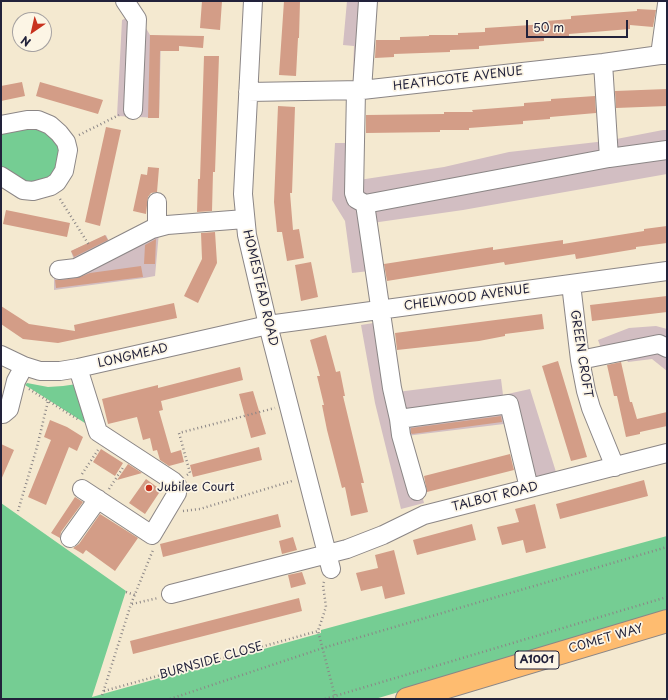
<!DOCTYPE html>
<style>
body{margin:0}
#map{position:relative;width:668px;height:700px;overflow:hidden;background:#f4e9d0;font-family:"Playpen Sans",sans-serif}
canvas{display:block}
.frame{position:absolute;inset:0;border:2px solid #22223b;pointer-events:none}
.north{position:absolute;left:12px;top:12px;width:40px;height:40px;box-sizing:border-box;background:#fcf5e5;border:1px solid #a5a1a1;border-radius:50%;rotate:214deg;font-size:11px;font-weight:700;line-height:16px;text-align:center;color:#22223b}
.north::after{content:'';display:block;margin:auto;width:14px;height:18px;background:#c8321e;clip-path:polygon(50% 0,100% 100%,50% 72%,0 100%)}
.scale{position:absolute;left:526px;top:20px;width:102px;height:18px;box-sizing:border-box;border:2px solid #22223b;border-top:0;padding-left:5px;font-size:12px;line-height:14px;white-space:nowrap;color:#22223b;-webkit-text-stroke:3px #fcf5e5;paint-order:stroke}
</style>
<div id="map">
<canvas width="668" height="700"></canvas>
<div class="frame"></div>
<div class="north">N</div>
<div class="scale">50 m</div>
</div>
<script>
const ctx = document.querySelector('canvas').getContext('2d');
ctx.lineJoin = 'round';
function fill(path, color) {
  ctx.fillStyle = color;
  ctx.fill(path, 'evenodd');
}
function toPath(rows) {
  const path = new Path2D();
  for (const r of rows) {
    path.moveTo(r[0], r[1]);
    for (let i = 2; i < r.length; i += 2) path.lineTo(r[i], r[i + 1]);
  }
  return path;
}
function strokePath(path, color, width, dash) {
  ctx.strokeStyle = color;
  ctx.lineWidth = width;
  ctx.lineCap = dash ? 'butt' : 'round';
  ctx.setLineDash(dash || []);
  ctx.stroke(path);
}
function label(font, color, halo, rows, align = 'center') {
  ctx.font = font + ' "Playpen Sans",sans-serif';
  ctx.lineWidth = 3.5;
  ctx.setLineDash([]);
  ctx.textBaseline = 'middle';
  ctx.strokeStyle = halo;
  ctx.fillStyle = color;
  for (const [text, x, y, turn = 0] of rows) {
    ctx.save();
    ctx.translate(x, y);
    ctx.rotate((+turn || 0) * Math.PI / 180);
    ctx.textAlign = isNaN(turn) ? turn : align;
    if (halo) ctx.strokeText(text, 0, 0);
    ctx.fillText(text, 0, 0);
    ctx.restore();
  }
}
const industrial = toPath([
 [347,1,372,1,367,77,353,76,354,46,343,45],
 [137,13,150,35,161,36,159,118,117,116,122,20],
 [663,130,667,130,667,174,463,210,372,223,378,270,352,273,345,221,332,200,335,143,360,143,359,180,444,167,509,152,606,141],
 [160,221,155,276,144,278,54,290,54,264,74,260,71,251,106,235,110,244],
 [386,321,397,392,501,379,503,395,530,389,556,472,523,479,512,423,406,436,424,503,401,509,375,403,361,325],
 [656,326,667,329,667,371,652,359,628,362,624,355,605,359,598,340,629,328]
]);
const green = toPath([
 [32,124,55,134,62,157,52,178,28,185,1,170,1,131],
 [27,383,48,387,63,386,77,384,88,425,25,385],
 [1,503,126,591,92,697,321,633,321,630,667,536,667,613,375,699,1,699]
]);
const building = toPath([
 [202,1,222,1,220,30,200,28],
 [284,1,300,1,299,38,298,38,296,76,279,75],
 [637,9,656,10,653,27,630,25,630,29,569,34,569,36,544,38,544,41,479,46,479,49,450,50,450,52,394,54,394,57,375,58,376,40,400,40,400,37,429,36,429,35,458,35,458,33,485,32,485,28,546,24,546,21,571,19,571,16,637,11],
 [150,35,204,36,203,48,179,46,179,51,160,51,159,118,148,118],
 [204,56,219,56,215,172,213,172,212,211,197,212,198,179,200,179],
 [22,82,25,96,1,101,1,86],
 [40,82,103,100,98,114,36,96],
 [667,89,667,106,616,108,615,91],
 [595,96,596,113,550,117,550,119,523,121,523,124,469,128,469,130,440,130,440,132,366,133,366,115,444,114,444,112,473,112,472,110,524,106,524,103,551,101,551,99],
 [278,106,295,107,292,193,290,193,293,230,299,229,304,258,287,261,282,232,277,232,274,202],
 [106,127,121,130,100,226,85,222],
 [148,167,159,168,157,192,151,193,148,197,146,214,133,211,141,174,147,175],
 [6,210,70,223,67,237,3,224],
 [667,226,667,243,636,247,636,249,576,259,575,254,505,265,504,262,387,281,384,264,493,247,493,250,563,240,563,244,644,231,644,229],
 [215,232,217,263,198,303,184,296,202,259,201,233],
 [105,235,108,240,74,257,71,251],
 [156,239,155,264,144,264,145,245],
 [311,262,318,297,301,301,295,265],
 [141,266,143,277,56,288,55,280,60,280,77,278,90,273],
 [667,296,667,312,592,321,590,305],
 [174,303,177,318,58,343,23,339,1,324,1,306,29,324,75,331,74,325],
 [542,314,544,329,505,334,505,336,479,341,397,350,395,333],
 [326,335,336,372,340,371,345,396,343,396,364,483,361,483,368,512,351,516,345,487,342,488,327,430,322,405,324,405,317,376,320,376,310,340],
 [558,361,587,457,571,461,542,366],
 [621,362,630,402,632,402,637,419,667,412,667,426,640,432,640,434,626,437,617,396,614,396,607,365],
 [240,367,243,380,161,401,163,410,159,411,171,453,181,450,184,462,169,466,160,460,157,450,153,451,150,438,143,440,137,417,108,424,102,399,158,385,158,388],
 [253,391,266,434,251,438,239,394],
 [501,416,502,422,412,434,411,433,411,428],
 [50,420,67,427,83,437,77,451,69,447,46,505,28,497,51,440,44,437],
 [1,444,14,450,1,480],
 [259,447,262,460,193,477,190,465],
 [101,449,123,463,115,476,93,462],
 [510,454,514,470,427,492,424,476],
 [128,464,142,473,117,480],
 [146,479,161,490,145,514,129,503],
 [644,480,648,496,560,519,556,504],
 [75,497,83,502,61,532,60,538,51,533],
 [535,504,546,548,526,553,523,540,502,545,497,527,519,522,515,509],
 [100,514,138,538,115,571,86,550,83,554,73,548,79,544],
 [278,514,281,527,163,557,160,544],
 [472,524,476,540,417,555,413,540],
 [293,537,297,550,282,554,279,541],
 [394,550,405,594,385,599,382,586,361,591,356,573,378,568,375,555],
 [302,572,306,584,291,588,288,575],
 [299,598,302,611,133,654,130,641]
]);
const path = toPath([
 [79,135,119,115],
 [60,199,89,245],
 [29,389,79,420],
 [82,474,98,450],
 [187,475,190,473,179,433,275,408],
 [109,489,124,466],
 [18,511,37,447,48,401],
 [183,511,200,509,292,481],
 [324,582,323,585,326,607,318,631,335,696],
 [126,592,135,595],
 [132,604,158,598],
 [104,691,318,631],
 [101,699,131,604,153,550],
 [170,699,323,648,667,547],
 [325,699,667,597]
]);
const minor = toPath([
 [125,1,137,19,133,110],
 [253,1,243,194,247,235,268,325,331,569],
 [660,55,667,4],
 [603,63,609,158],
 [356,90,354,193,356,199,365,204,392,388,399,419,509,404,529,488],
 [362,90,368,1],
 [248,92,362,90,603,63,660,55,667,55],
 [1,125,27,120,38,120,50,125,59,133,66,142,68,150,64,171,57,182,51,186,33,191,23,190,1,176],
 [157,202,157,222,159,227],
 [365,204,609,158,667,150],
 [59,270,76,268,152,229,167,225,245,219],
 [571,284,580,360,586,391,591,408,615,467],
 [1,355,24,366,40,371,60,371,78,368,268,325,667,271],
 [580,360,659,344,667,348],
 [78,368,98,432,173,481,177,485,177,493,152,535,82,489],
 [1,414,3,414,9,409,16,381,24,366],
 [399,419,401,435,417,491],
 [70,538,98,499],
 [171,594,347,549,383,535,424,515,667,453]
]);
const major = toPath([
 [407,699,667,621]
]);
const markers = [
 [149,488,4,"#c8321e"]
];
const shields = [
 [537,660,44]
];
const shieldNames = [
 ["A1001",537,660]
];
const streetNames = [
 ["HEATHCOTE AVENUE",458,79,-7],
 ["HOMESTEAD ROAD",260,288,77],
 ["CHELWOOD AVENUE",467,298,-8],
 ["GREEN CROFT",581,354,81],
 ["LONGMEAD",133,356,-13],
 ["TALBOT ROAD",495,497,-14],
 ["COMET WAY",606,639,-16],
 ["BURNSIDE CLOSE",211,661,-16]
];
const poiNames = [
 ["Jubilee Court",157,488]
];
fill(industrial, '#d2bec2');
fill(green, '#75cd93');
fill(building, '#d39d87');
strokePath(minor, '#8b8686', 20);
strokePath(major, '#8b8686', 24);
strokePath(path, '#8b8686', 2.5, [1, 3]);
strokePath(minor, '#fff', 18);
strokePath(major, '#febc70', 22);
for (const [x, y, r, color] of markers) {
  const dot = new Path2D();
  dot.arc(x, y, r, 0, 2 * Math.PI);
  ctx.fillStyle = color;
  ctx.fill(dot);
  strokePath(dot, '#fcf5e5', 1.5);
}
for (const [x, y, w] of shields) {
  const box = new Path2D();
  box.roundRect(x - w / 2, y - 9, w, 18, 3);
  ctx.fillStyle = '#fcf5e5';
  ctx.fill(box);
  strokePath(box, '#22223b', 1);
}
label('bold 11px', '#22223b', null, shieldNames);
label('12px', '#22223b', '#fcf5e5', streetNames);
label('12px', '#22223b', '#fcf5e5', poiNames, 'left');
</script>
